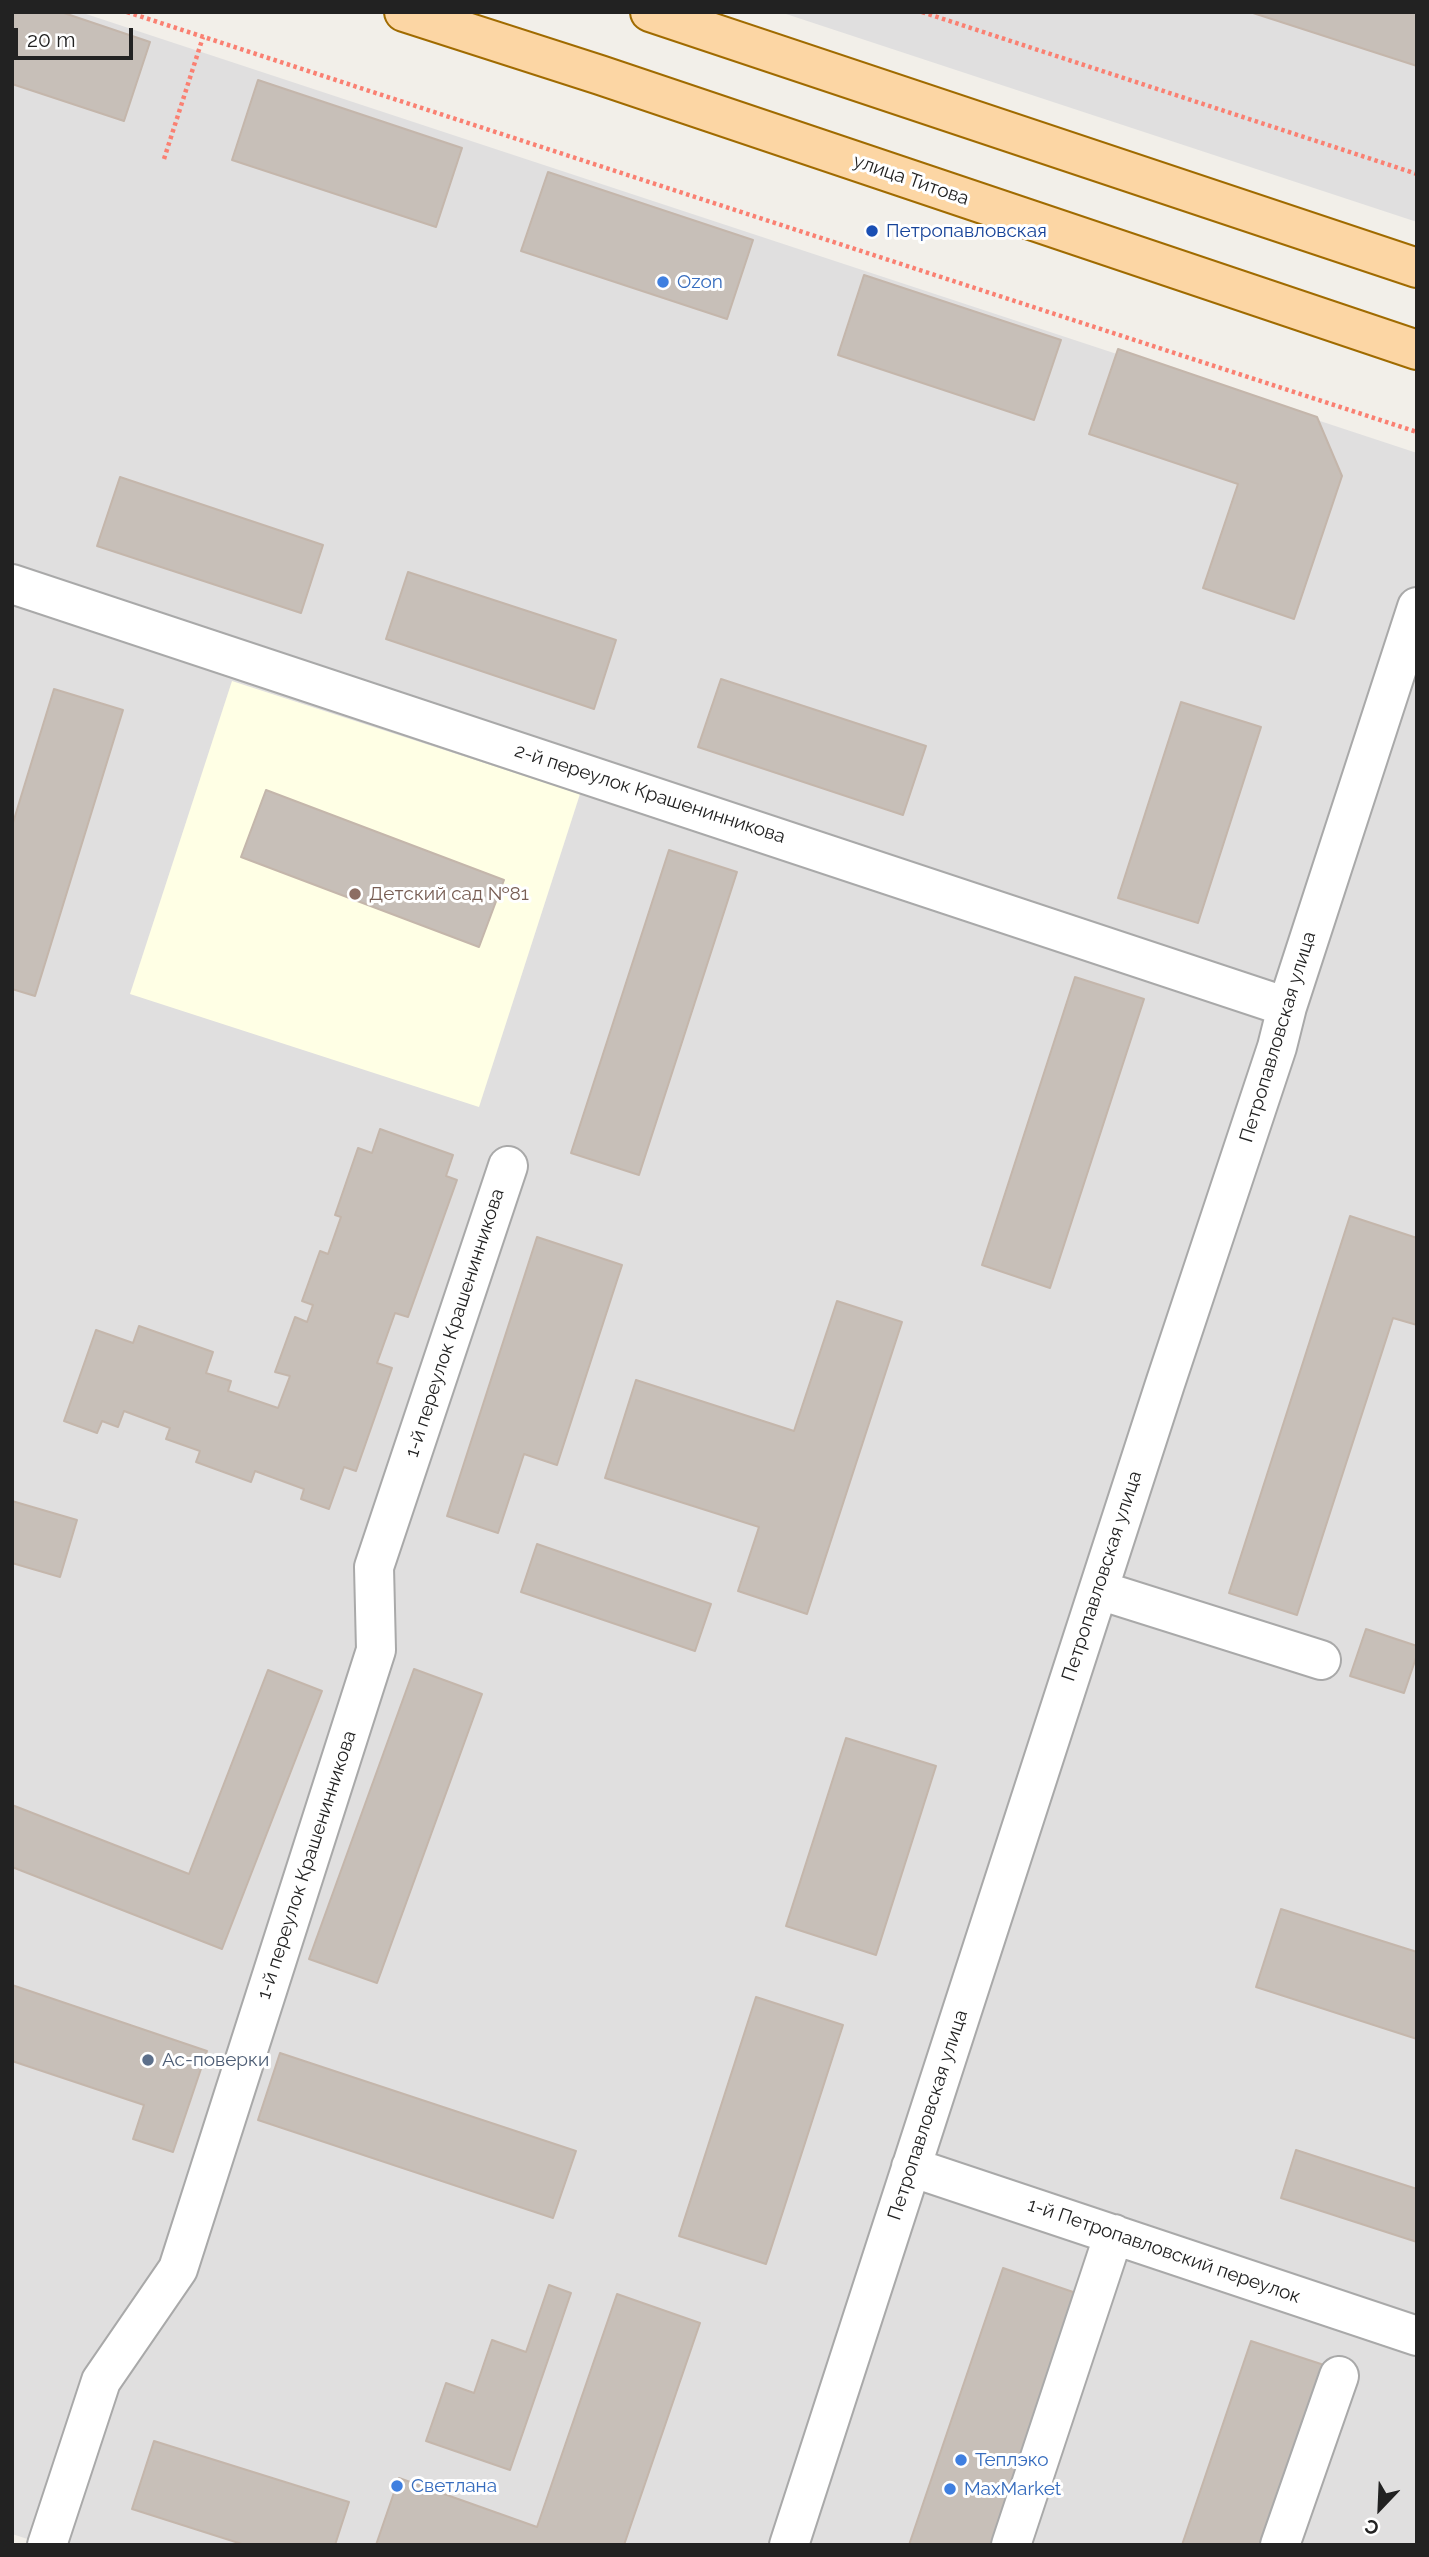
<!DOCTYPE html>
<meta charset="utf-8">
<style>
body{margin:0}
#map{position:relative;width:1429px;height:2557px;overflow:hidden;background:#f2efe9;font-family:Raleway,sans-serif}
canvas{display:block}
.frame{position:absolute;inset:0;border:14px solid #222;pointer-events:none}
.north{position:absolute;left:1345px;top:2473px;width:70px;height:70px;-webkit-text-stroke:5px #fff;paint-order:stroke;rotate:203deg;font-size:19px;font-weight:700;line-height:28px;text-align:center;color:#222}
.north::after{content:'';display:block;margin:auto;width:24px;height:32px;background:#222;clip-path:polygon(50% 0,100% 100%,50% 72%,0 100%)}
.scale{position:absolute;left:14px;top:28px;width:119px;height:32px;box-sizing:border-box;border:4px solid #222;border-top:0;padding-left:9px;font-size:21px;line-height:24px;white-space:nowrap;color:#222;-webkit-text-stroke:5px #fff;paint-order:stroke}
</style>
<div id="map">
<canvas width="1429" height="2557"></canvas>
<div class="frame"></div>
<div class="north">С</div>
<div class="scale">20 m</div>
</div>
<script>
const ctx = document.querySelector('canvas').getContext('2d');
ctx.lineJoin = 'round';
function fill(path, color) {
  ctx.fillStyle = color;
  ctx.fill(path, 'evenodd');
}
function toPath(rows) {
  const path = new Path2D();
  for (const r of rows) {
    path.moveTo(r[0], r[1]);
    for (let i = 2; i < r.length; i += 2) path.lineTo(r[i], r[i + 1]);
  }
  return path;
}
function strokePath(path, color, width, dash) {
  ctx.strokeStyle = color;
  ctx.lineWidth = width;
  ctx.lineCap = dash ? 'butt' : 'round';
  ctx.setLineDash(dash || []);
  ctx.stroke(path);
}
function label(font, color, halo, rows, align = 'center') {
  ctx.font = font + ' Raleway,sans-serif';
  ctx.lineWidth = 6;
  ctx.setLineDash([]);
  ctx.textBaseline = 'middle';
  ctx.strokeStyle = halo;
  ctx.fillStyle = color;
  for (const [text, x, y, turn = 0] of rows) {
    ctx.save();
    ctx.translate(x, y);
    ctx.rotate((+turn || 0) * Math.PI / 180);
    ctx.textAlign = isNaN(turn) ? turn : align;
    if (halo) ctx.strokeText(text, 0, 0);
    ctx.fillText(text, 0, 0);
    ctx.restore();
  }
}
const residential = toPath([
 [12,12,80,12,1417,453,1417,2545,46,2545,12,2534],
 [780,12,1417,12,1417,222]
]);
const education = toPath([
 [232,681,580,794,479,1107,130,994]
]);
const building = toPath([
 [12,12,61,12,150,42,124,121,12,84,12,12],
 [1250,12,1417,12,1417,66,1250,12],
 [258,80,462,148,436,227,232,160,258,80],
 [548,172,753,240,727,319,521,251,548,172],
 [864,275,1061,340,1034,420,838,355,864,275],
 [1118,349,1317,417,1342,476,1294,619,1203,588,1238,484,1089,434,1118,349],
 [120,477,323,545,301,613,97,546,120,477],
 [408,572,616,640,594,709,386,639,408,572],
 [721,679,926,746,903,815,698,747,721,679],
 [54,689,123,710,35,996,12,989,12,826,54,689],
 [1181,702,1261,727,1198,923,1118,898,1181,702],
 [266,790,504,880,479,947,241,857,266,790],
 [669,850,737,872,639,1175,571,1153,669,850],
 [1075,977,1144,999,1050,1288,982,1265,1075,977],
 [380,1129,453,1155,446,1176,457,1180,408,1317,395,1313,377,1363,392,1368,356,1471,344,1467,329,1509,301,1499,304,1489,255,1471,251,1482,196,1462,200,1451,166,1439,170,1428,124,1411,118,1427,102,1421,97,1433,64,1421,96,1330,133,1343,139,1326,213,1352,206,1373,231,1381,228,1391,278,1408,290,1376,275,1372,295,1317,307,1322,313,1305,302,1301,320,1251,328,1254,341,1217,335,1215,358,1148,372,1153,380,1129],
 [1350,1216,1417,1238,1417,1325,1393,1318,1297,1615,1229,1593,1350,1216],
 [537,1237,622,1265,557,1465,524,1454,498,1533,447,1516,537,1237],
 [837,1301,902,1322,807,1614,738,1591,759,1527,605,1478,636,1380,794,1431,837,1301],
 [12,1501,77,1520,60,1577,12,1563,12,1501],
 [537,1544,711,1604,695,1651,521,1592,537,1544],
 [1366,1629,1417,1646,1417,1655,1404,1693,1350,1676,1366,1629],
 [414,1669,482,1694,377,1983,309,1959,414,1669],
 [268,1670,322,1691,222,1949,12,1867,12,1805,189,1874,268,1670],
 [846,1738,936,1766,876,1955,786,1926,846,1738],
 [1281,1909,1417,1952,1417,2039,1256,1987,1281,1909],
 [12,1985,207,2051,173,2152,133,2139,144,2105,12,2061,12,1985],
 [756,1997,843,2025,766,2264,679,2236,756,1997],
 [280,2053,576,2151,553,2218,258,2120,280,2053],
 [1296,2150,1417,2189,1417,2242,1281,2198,1296,2150],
 [1003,2268,1076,2293,991,2545,909,2545,1003,2268],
 [549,2285,571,2293,510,2470,426,2441,446,2383,474,2393,492,2340,526,2352,549,2285],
 [617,2294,700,2323,624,2545,376,2545,399,2478,537,2527,617,2294],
 [1251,2341,1324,2365,1263,2545,1182,2545,1251,2341],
 [154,2441,349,2502,335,2545,245,2545,132,2509,154,2441]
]);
const path = toPath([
 [127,12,1417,432],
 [922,12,1417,174],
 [164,159,203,37]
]);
const minor = toPath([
 [12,584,1287,1007],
 [1099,1590,1321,1660],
 [911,2167,1417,2336],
 [47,2545,101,2381,178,2269,376,1650,374,1567,508,1166],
 [789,2545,1165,1384,1277,1047,1287,1007,1417,607],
 [1011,2545,1114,2234],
 [1280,2545,1339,2376]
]);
const major = toPath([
 [404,12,600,75,1417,350],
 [650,12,1417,268]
]);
const markers = [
 [872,231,7,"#1a4fb4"],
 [663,282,7,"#3f7fe0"],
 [355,894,7,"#8d6e63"],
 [148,2060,7,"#5c6f8a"],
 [961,2460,7,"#3f7fe0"],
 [397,2486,7,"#3f7fe0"],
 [950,2489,7,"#3f7fe0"]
];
const streetNames = [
 ["улица Титова",911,180,19],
 ["2-й переулок Крашенинникова",650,794,18],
 ["Петропавловская улица",1278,1037,-73],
 ["1-й переулок Крашенинникова",455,1323,-72],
 ["Петропавловская улица",1102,1576,-72],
 ["1-й переулок Крашенинникова",307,1865,-72],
 ["Петропавловская улица",928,2115,-72],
 ["1-й Петропавловский переулок",1164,2251,19]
];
const transitNames = [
 ["Петропавловская",886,231]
];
const shopNames = [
 ["Ozon",677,282],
 ["Теплэко",975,2460],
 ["Светлана",411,2486],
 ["MaxMarket",964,2489]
];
const educationNames = [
 ["Детский сад №81",369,894]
];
const serviceNames = [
 ["Ас-поверки",162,2060]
];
fill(residential, '#e0dfdf');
fill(education, '#ffffe5');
fill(building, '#c7bfb8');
strokePath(building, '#c4b6ab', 2);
strokePath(minor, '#a9a9a9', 42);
strokePath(major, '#a06b00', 42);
strokePath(path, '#fa8072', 4.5, [3.5, 3.5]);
strokePath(minor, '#fff', 38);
strokePath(major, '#fcd6a4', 38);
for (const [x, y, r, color] of markers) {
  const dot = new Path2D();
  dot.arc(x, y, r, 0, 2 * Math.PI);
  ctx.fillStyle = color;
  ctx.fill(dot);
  strokePath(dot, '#fff', 2.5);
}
label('19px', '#222', '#fff', streetNames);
label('19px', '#164399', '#fff', transitNames, 'left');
label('19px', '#366cbe', '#fff', shopNames, 'left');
label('19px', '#785e54', '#fff', educationNames, 'left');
label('19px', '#4e5e75', '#fff', serviceNames, 'left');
</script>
